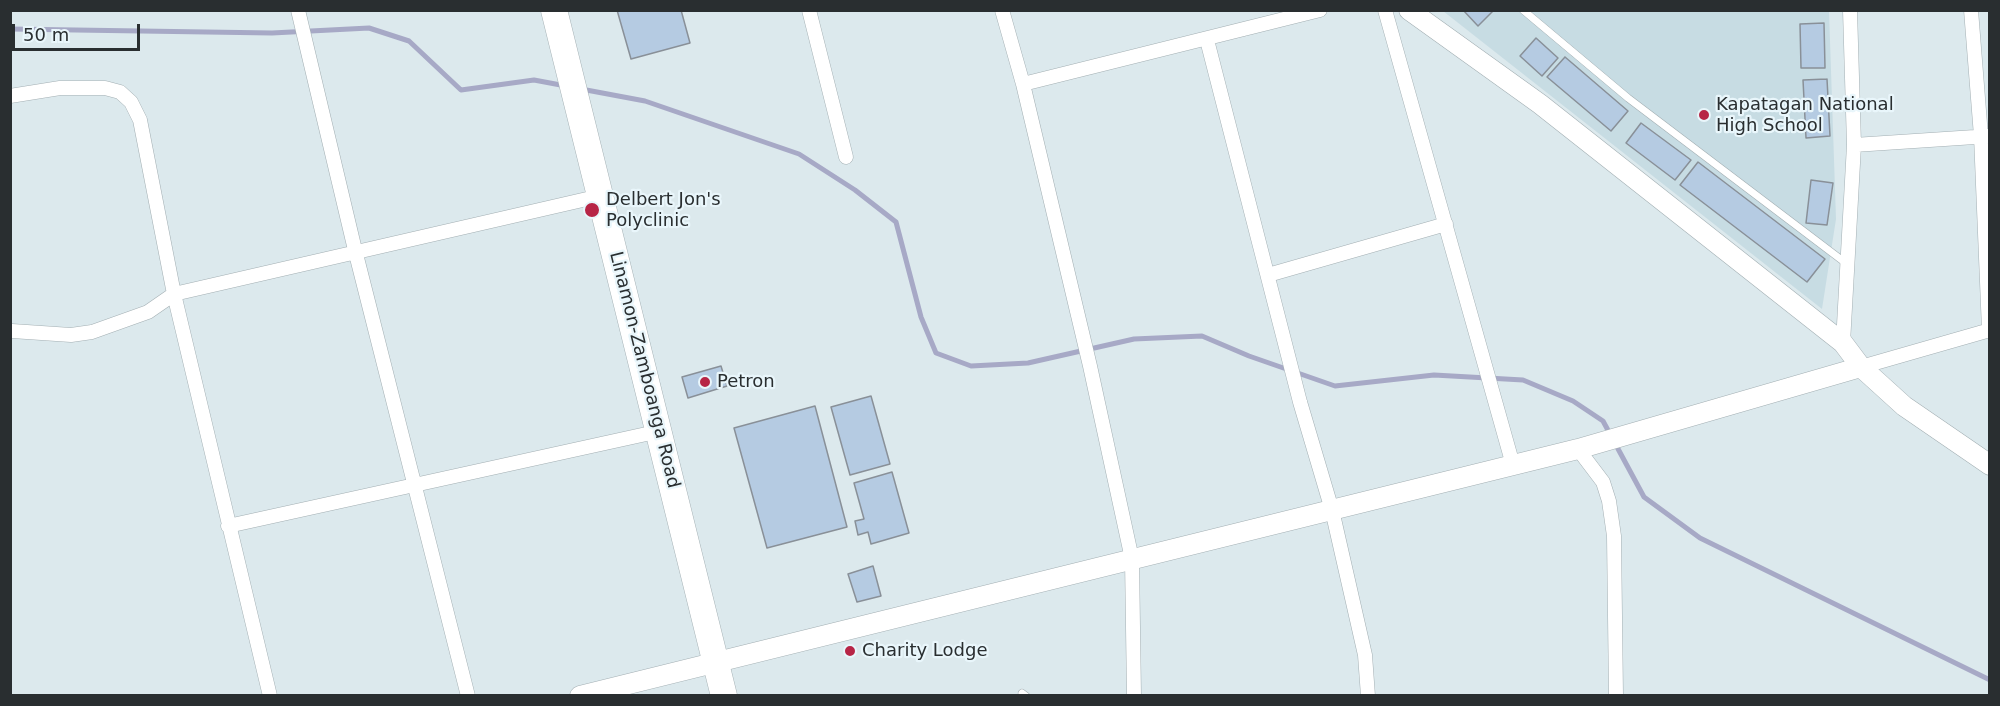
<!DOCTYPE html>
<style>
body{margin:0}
#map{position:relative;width:2000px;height:706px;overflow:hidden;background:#dce9ed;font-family:"DejaVu Sans",sans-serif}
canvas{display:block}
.frame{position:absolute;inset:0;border:12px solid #292e30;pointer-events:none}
.scale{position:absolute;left:12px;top:24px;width:128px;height:27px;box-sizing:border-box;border:3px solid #292e30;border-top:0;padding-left:8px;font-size:18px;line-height:21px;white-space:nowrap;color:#292e30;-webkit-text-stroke:4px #e9f6fb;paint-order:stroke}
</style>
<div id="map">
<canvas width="2000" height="706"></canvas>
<div class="frame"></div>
<div class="scale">50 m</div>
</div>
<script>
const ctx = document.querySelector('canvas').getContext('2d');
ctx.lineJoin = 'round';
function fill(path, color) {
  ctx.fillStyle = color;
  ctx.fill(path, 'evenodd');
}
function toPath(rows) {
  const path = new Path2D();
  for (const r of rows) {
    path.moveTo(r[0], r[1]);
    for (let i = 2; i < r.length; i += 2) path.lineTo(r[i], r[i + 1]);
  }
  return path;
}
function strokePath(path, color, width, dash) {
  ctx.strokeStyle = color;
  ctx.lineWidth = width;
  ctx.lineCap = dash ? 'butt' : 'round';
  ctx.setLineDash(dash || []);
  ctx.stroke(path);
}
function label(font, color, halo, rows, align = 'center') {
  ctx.font = font + ' "DejaVu Sans",sans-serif';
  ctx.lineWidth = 4.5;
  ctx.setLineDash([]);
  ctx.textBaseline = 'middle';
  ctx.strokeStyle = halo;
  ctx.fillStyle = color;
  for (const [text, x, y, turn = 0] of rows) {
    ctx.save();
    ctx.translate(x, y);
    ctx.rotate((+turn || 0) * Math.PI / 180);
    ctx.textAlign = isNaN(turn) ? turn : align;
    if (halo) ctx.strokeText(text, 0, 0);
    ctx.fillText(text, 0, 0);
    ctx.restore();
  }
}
const built = toPath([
 [1443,11,1829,11,1836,219,1822,309]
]);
const stream = toPath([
 [10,29,272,33,369,28,409,41,461,90,534,80,566,86],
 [581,89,645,101,799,154,855,190,896,222,921,317,936,353,971,366,1028,363,1134,339,1202,336,1249,356,1335,386,1434,375,1523,380,1573,401,1603,421,1644,497,1700,538,1990,680]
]);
const building = toPath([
 [617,10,681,10,690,43,631,59,617,10],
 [1463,10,1494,10,1478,26,1463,10],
 [1824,23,1825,68,1801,68,1800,24,1824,23],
 [1536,38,1558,58,1542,76,1520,56,1536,38],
 [1565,57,1628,111,1611,131,1547,77,1565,57],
 [1827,79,1830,136,1806,138,1803,80,1827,79],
 [1641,123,1691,160,1675,180,1626,143,1641,123],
 [1698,162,1825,259,1807,282,1680,185,1698,162],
 [1811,180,1833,183,1827,225,1806,223,1811,180],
 [721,366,727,386,688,398,682,377,721,366],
 [871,396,890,464,850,475,831,407,871,396],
 [815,406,847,527,767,548,734,428,815,406],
 [892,472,909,533,871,544,868,532,858,535,855,521,864,519,854,483,892,472],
 [873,566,881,596,857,602,848,574,873,566]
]);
const lane = toPath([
 [1523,10,1628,98,1847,264],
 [1022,693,1026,696]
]);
const street = toPath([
 [298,10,355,250,468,696],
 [809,10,846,157],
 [1002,10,1023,84,1090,366,1132,559,1134,696],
 [1385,10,1513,465],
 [1971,10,1981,136,1989,330],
 [1207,40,1300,402,1332,510,1365,655,1368,696],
 [1023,84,1320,10],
 [10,96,60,88,105,88,120,92,131,102,140,120,174,294,270,696],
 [1854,145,1990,136],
 [1268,275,1446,224],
 [12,331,71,335,92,332,148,312,174,294,600,196],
 [1843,343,1854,145,1850,10],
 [1861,367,1990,330],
 [1578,449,1603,482,1609,501,1614,536,1616,696],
 [228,526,660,431]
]);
const secondary = toPath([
 [1409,10,1540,104,1843,343,1861,367,1904,406,1990,465],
 [580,696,1578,449,1861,367]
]);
const highway = toPath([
 [554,10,724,696]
]);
const markers = [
 [1704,115,6,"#b72546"],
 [592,210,8,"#b72546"],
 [705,382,6,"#b72546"],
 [850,651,6,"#b72546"]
];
const poiNames = [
 ["Kapatagan National",1716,105],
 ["High School",1716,126],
 ["Delbert Jon's",606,200],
 ["Polyclinic",606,221],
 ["Petron",717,382],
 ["Charity Lodge",862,651]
];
const streetNames = [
 ["Linamon-Zamboanga Road",644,370,76]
];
fill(built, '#c7dce3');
strokePath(stream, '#a7a9c6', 5);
fill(building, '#b5cbe2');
strokePath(building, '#899098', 1.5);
strokePath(lane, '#a3afb3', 8);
strokePath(street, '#a3afb3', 15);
strokePath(secondary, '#a3afb3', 21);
strokePath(highway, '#a3afb3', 27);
strokePath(lane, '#fff', 7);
strokePath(street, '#fff', 14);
strokePath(secondary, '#fff', 20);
strokePath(highway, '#fff', 26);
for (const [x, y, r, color] of markers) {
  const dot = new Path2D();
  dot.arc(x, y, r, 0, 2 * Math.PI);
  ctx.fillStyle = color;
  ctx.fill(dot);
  strokePath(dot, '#e9f6fb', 2);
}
label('18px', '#292e30', '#e9f6fb', poiNames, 'left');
label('18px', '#292e30', '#e9f6fb', streetNames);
</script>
